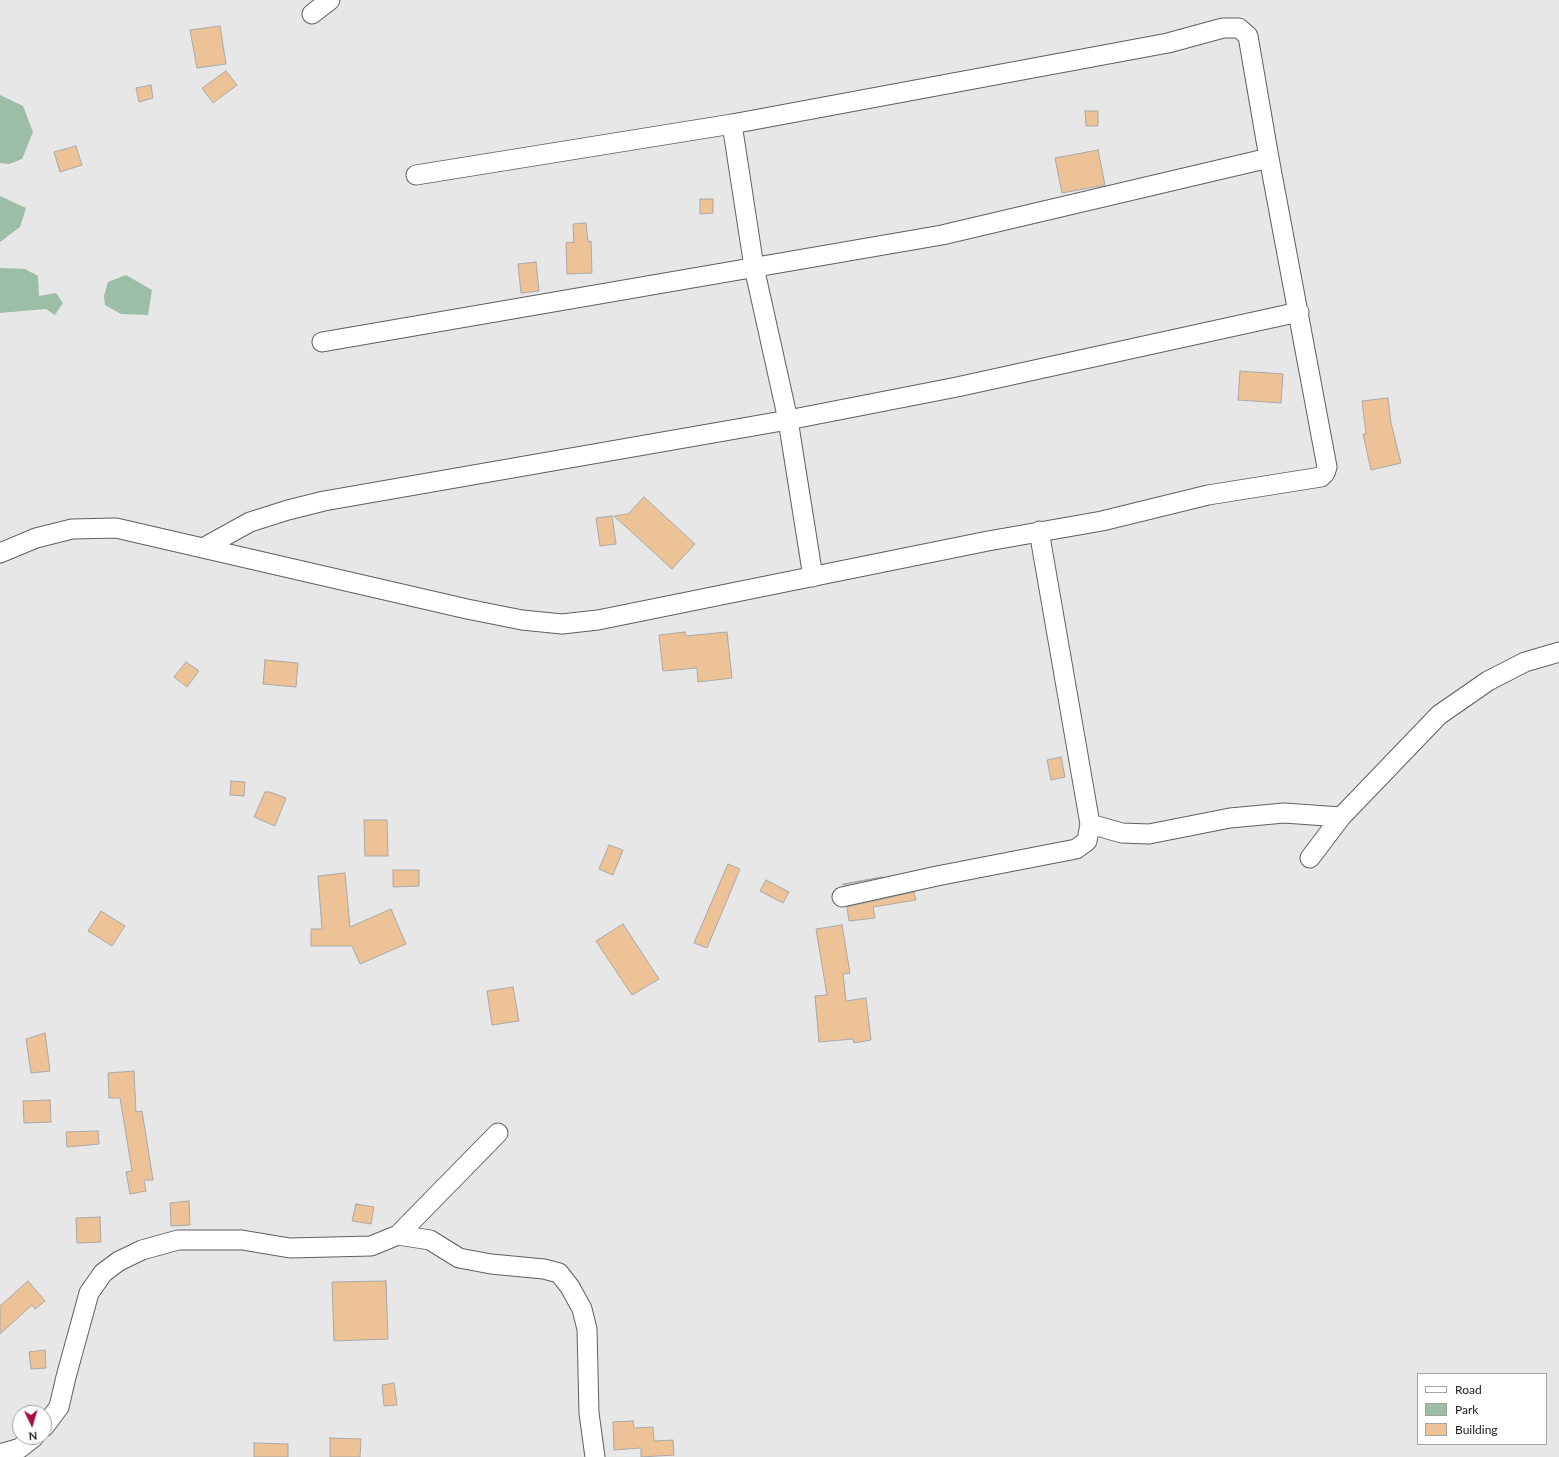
<!DOCTYPE html>
<style>
body{margin:0}
#map{position:relative;width:1559px;height:1457px;overflow:hidden;background:#e7e7e8;font-family:Lato,sans-serif}
canvas{display:block}
.legend{position:absolute;left:1417px;top:1373px;width:130px;height:72px;box-sizing:border-box;background:#fff;border:1px solid #a3a3a3;margin:0;padding:5px 7px;list-style:none;font-size:12px;color:#191919}
.legend li{display:flex;align-items:center;gap:8px;height:20px}
.legend b{width:20px;border:1px solid #a3a3a3}
.north{position:absolute;left:12px;top:1405px;width:40px;height:40px;box-sizing:border-box;background:#fff;border:1px solid #a3a3a3;border-radius:50%;rotate:175deg;font-size:11px;font-weight:700;line-height:16px;text-align:center;color:#191919}
.north::after{content:'';display:block;margin:auto;width:14px;height:18px;background:#a50e47;clip-path:polygon(50% 0,100% 100%,50% 72%,0 100%)}
</style>
<div id="map">
<canvas width="1559" height="1457"></canvas>
<ul class="legend">
<li><b style="height:5px;background:#fff"></b>Road</li>
<li><b style="height:11px;background:#9cbda6"></b>Park</li>
<li><b style="height:11px;background:#edc296"></b>Building</li>
</ul>
<div class="north">N</div>
</div>
<script>
const ctx = document.querySelector('canvas').getContext('2d');
ctx.lineJoin = 'round';
function fill(path, color) {
  ctx.fillStyle = color;
  ctx.fill(path, 'evenodd');
}
function toPath(rows) {
  const path = new Path2D();
  for (const r of rows) {
    path.moveTo(r[0], r[1]);
    for (let i = 2; i < r.length; i += 2) path.lineTo(r[i], r[i + 1]);
  }
  return path;
}
function strokePath(path, color, width, dash) {
  ctx.strokeStyle = color;
  ctx.lineWidth = width;
  ctx.lineCap = dash ? 'butt' : 'round';
  ctx.setLineDash(dash || []);
  ctx.stroke(path);
}
const green = toPath([
 [0,95,23,106,33,132,22,159,9,164,0,163],
 [0,196,26,208,20,227,0,242],
 [0,268,25,269,38,276,39,296,56,293,63,303,55,315,46,309,0,313],
 [126,275,152,290,148,315,121,314,105,305,104,296,108,282]
]);
const building = toPath([
 [220,26,226,64,197,68,190,30,220,26],
 [226,71,237,85,213,103,202,88,226,71],
 [151,85,153,98,139,102,136,88,151,85],
 [1085,111,1098,111,1098,126,1086,126,1085,111],
 [76,146,82,165,60,172,54,152,76,146],
 [1098,150,1105,185,1062,193,1055,158,1098,150],
 [700,199,713,199,713,213,700,214,700,199],
 [586,223,588,242,591,241,592,273,567,274,566,243,574,242,573,224,586,223],
 [536,262,539,291,521,293,518,264,536,262],
 [1240,371,1283,374,1281,403,1238,400,1240,371],
 [1388,398,1391,423,1401,463,1371,470,1363,434,1366,434,1362,401,1388,398],
 [644,497,695,544,672,569,614,516,628,514,644,497],
 [612,516,616,544,600,546,596,518,612,516],
 [685,632,686,636,727,632,732,678,698,682,697,668,663,671,659,635,685,632],
 [265,660,298,663,296,687,263,684,265,660],
 [186,662,199,671,187,687,174,677,186,662],
 [1061,757,1065,777,1051,780,1047,760,1061,757],
 [231,781,245,782,244,796,230,795,231,781],
 [265,792,270,792,286,798,275,826,254,817,265,792],
 [364,820,387,820,388,856,365,856,364,820],
 [609,845,623,850,613,875,599,869,609,845],
 [728,864,740,869,707,948,694,943,728,864],
 [393,870,419,870,419,886,393,887,393,870],
 [345,873,350,927,391,909,406,944,360,964,352,946,311,946,311,929,322,929,318,876,345,873],
 [882,877,843,885,843,884,882,877],
 [766,880,789,892,783,903,760,891,766,880],
 [914,892,916,900,873,907,875,918,849,921,847,907,914,892],
 [101,911,125,926,112,946,88,931,101,911],
 [623,924,659,979,632,995,596,941,623,924],
 [842,925,850,973,843,974,846,1001,866,998,871,1040,854,1043,853,1039,819,1042,815,996,827,995,816,929,842,925],
 [513,987,519,1021,492,1025,487,991,513,987],
 [45,1033,50,1071,31,1073,26,1039,45,1033],
 [134,1071,136,1112,142,1111,153,1180,144,1180,146,1191,130,1194,126,1172,132,1171,120,1098,109,1098,108,1073,134,1071],
 [50,1100,51,1122,24,1123,23,1101,50,1100],
 [98,1131,99,1144,67,1147,66,1132,98,1131],
 [189,1201,190,1225,171,1226,170,1203,189,1201],
 [356,1204,374,1207,371,1224,352,1221,356,1204],
 [100,1217,101,1242,77,1243,76,1218,100,1217],
 [28,1281,45,1301,35,1309,32,1305,0,1334,0,1306,28,1281],
 [386,1281,388,1339,334,1341,332,1282,386,1281],
 [45,1350,46,1368,31,1369,29,1352,45,1350],
 [394,1383,397,1405,384,1406,382,1385,394,1383],
 [633,1421,634,1428,653,1427,654,1441,673,1440,674,1455,641,1457,641,1448,614,1450,613,1422,633,1421],
 [330,1438,361,1439,360,1457,330,1457,330,1438],
 [254,1443,288,1444,288,1457,254,1457,254,1443]
]);
const minor = toPath([
 [312,14,330,0],
 [732,124,754,267,788,420,813,577],
 [322,342,942,235,1269,158],
 [203,548,250,522,288,510,324,501,788,420,957,387,1299,312],
 [0,553,36,538,72,529,116,528,467,609,522,620,562,624,598,620,988,541,1102,521,1208,495,1321,477,1325,473,1327,467,1269,158,1248,36,1239,28,1223,28,1168,43,732,124,416,175],
 [1090,824,1122,833,1149,834,1230,818,1284,813,1341,817],
 [1310,858,1341,817,1439,715,1488,681,1525,662,1559,652],
 [842,897,937,876,1076,849,1087,841,1090,824,1039,531],
 [398,1235,430,1240,459,1258,491,1264,544,1269,559,1273,570,1287,582,1309,587,1329,589,1413,595,1457],
 [44,1427,59,1407,66,1377,89,1293,103,1273,119,1261,142,1250,178,1240,242,1240,290,1248,371,1246,398,1235,498,1133],
 [0,1454,20,1448,34,1437]
]);
fill(green, '#9cbda6');
fill(building, '#edc296');
strokePath(building, '#a9a8a7', 1);
strokePath(minor, '#5f5f60', 21);
strokePath(minor, '#fff', 19);
</script>
